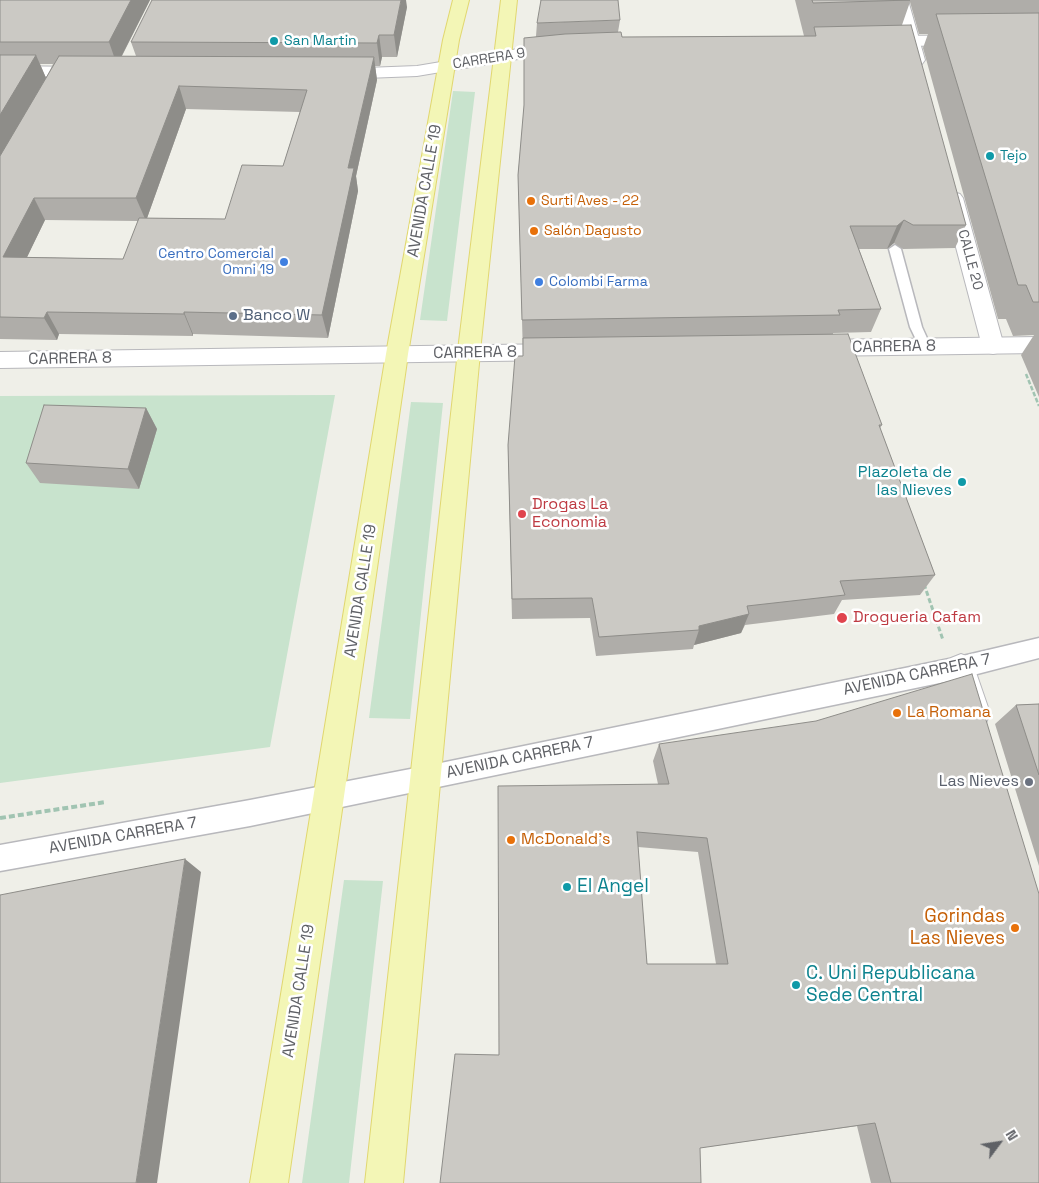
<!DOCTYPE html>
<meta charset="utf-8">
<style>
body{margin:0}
#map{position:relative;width:1039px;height:1183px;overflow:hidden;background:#efefe8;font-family:"Space Grotesk",sans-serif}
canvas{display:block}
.north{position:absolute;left:974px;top:1118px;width:50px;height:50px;-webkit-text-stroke:4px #fff;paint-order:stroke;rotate:59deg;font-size:14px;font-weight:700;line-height:20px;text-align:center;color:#5f6166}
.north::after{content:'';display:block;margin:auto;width:18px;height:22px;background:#5f6166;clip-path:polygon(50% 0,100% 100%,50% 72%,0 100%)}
</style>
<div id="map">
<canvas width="1039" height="1183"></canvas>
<div class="north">N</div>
</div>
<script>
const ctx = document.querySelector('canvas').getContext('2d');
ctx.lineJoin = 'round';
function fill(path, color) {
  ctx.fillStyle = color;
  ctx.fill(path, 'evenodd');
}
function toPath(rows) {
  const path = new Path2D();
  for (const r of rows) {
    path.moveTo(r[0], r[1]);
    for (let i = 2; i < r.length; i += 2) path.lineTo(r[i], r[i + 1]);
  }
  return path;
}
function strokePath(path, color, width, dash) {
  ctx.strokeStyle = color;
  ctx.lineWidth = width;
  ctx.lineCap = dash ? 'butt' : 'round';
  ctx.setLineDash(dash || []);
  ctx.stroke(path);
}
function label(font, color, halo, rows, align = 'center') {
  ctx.font = font + ' "Space Grotesk",sans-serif';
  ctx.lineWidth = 5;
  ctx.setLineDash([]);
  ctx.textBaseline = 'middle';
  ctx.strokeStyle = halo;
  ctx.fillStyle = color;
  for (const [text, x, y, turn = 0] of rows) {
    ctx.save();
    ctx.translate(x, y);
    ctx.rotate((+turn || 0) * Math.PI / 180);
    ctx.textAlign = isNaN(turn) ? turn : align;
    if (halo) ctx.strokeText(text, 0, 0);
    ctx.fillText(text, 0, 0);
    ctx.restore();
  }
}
const green = toPath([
 [453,91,475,92,447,321,420,320],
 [335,395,270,747,0,783,0,396],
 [411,402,443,403,410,719,369,718],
 [344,880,383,881,349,1183,302,1183]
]);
const pathFar2 = toPath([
 [1026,374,1039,406]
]);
const pathFar1 = toPath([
 [924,584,943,640]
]);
const path = toPath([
 [0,818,106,802]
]);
const service = toPath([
 [895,245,901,249,922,327,931,347,929,350,921,350,910,327,889,249,895,245]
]);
const pedestrian = toPath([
 [1039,638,1039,658,954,680,250,826,0,871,0,845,250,800,426,766,954,658,1039,638]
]);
const minor = toPath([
 [892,0,908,0,925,60,922,64,916,65,910,64,907,60,892,0],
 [953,192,960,194,963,198,1004,346,1001,352,993,354,985,352,982,346,943,198,946,194,953,192],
 [961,654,971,658,990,713,986,723,975,727,964,723,947,667,951,658,961,654]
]);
const tertiary = toPath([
 [1039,35,1039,45,878,46,872,45,870,41,872,37,878,36,1039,35],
 [560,45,566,46,569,50,566,54,524,58,417,76,340,79,334,78,331,74,334,70,340,69,417,66,524,48,560,45],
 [0,66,87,67,93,68,96,72,93,76,87,77,0,76,0,66],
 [1039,337,1039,353,816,356,808,354,805,348,808,342,816,340,1039,337],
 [560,344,568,346,571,352,568,358,560,360,0,368,0,352,560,344]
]);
const primary = toPath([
 [453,0,469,0,459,40,408,354,288,1183,250,1183,386,354,443,40,453,0],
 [501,0,517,0,481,342,403,1183,365,1183,459,342,501,0]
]);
const wall = toPath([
 [0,0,150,0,122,56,136,56,131,42,407,7,397,57,382,57,380,66,375,66,377,80,356,176,358,191,328,338,193,334,193,336,59,334,57,340,0,339],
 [40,64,53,64,46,78],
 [186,109,300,112,283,166,225,219,147,218],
 [45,220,138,221,123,259,27,257],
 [795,0,1039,0,1039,397,1021,355,1034,335,1013,336,1006,319,998,319,923,48,928,34,919,34,910,2,902,25,966,225,955,248,903,249,894,243,887,249,859,249,881,309,871,332,833,333,833,334,882,425,880,428,935,575,920,595,842,600,834,614,745,625,741,633,694,645,693,649,596,656,590,618,512,619,508,445,523,356,518,175,524,108,536,36,537,23,620,20,618,32,622,37,804,36],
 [146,408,157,429,139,489,40,483,26,463],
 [1039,704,1039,866,995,724,1016,705],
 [659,744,1039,1183,871,1183,857,1126,700,1148,499,1055,658,784,653,761],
 [638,847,698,852,716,964,647,964]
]);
const shadedWall = toPath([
 [131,0,150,0,117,65,109,42],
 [401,0,406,0,407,7,397,57,394,35],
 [379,35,382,57,380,66,377,43],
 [36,55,46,78,0,157,0,115],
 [374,57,377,80,356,176,358,191,328,338,322,315,348,168],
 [179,86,186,109,146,221,136,198],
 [34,198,45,220,16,280,3,257],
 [904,220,894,243,887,249,897,226],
 [47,312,59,334,57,340,44,318],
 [184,312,193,334,193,336,184,314],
 [146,408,157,429,139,489,128,469],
 [749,614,741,633,694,645,699,630,699,626],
 [185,859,201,872,157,1183,136,1183]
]);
const building = toPath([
 [0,0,131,0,109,42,0,42,0,0],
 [152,0,401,0,394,35,379,35,377,43,131,42,152,0],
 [541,0,618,0,620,20,537,23,541,0],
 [812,0,910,0,813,3,812,0],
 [1039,13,1039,302,1033,302,1026,285,1018,285,936,14,1039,13],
 [911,25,966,225,913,225,904,220,897,226,850,226,881,309,838,310,840,315,522,320,518,175,524,105,524,38,565,34,621,32,622,37,816,36,814,27,911,25],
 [0,55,36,55,0,115,0,55],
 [59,56,374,57,348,168,354,168,322,315,184,312,184,314,47,312,44,318,0,317,0,156,59,56],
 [179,86,307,90,283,166,242,165,225,219,139,218,123,259,3,257,34,198,136,198,179,86],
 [848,334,882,425,879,425,935,575,840,581,845,595,747,606,749,614,699,626,699,630,599,637,592,598,512,599,508,445,515,356,523,356,523,338,848,334],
 [44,405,146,408,128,469,26,463,44,405],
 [972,674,1039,894,1039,1183,891,1183,875,1123,700,1148,701,1183,440,1183,455,1054,499,1055,498,786,669,784,659,744,816,721,972,674],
 [637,832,707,838,728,964,647,964,637,832],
 [1039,704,1039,775,1016,705,1039,704],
 [185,859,136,1183,0,1183,0,895,185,859]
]);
const markers = [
 [274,41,5,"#0f9aa8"],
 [990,156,5,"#0f9aa8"],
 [531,201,5,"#e8710a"],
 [534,231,5,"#e8710a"],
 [284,262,5,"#3f7fe0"],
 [539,282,5,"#3f7fe0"],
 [233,316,5,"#5c6f8a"],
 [962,482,5,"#0f9aa8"],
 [522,514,5,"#e0444e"],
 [842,618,6,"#e0444e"],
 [897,713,5,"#e8710a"],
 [1029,782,5,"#6b7280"],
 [511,840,5,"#e8710a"],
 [567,887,5,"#0f9aa8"],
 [1015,928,5,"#e8710a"],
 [796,985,5,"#0f9aa8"]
];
const farCulturenames = [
 ["San Martin",284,41],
 ["Tejo",1000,156]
];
const farStreetnames = [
 ["CARRERA 9",489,59,-9],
 ["CALLE 20",970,260,75]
];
const farFoodnames = [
 ["Surti Aves - 22",541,201],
 ["Salón Dagusto",544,231]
];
const farShopnames = [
 ["Centro Comercial",274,254],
 ["Omni 19",274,270],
 ["Colombi Farma",549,282,"left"]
];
const streetNames = [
 ["AVENIDA CALLE 19",425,191,-80],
 ["CARRERA 8",894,347,-1],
 ["CARRERA 8",475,353,-1],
 ["CARRERA 8",70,359,-1],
 ["AVENIDA CALLE 19",361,591,-81],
 ["AVENIDA CARRERA 7",917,675,-12],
 ["AVENIDA CARRERA 7",520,758,-12],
 ["AVENIDA CARRERA 7",123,836,-10],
 ["AVENIDA CALLE 19",299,991,-81]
];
const serviceNames = [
 ["Banco W",243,316]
];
const cultureNames = [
 ["Plazoleta de",952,473],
 ["las Nieves",952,491]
];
const healthNames = [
 ["Drogas La",532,505],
 ["Economia",532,523],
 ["Drogueria Cafam",853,618]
];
const foodNames = [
 ["La Romana",907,713],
 ["McDonald's",521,840]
];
const worshipNames = [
 ["Las Nieves",1019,782]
];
const nearCulturenames = [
 ["El Angel",577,887],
 ["C. Uni Republicana",806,974],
 ["Sede Central",806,996]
];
const nearFoodnames = [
 ["Gorindas",1005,917],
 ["Las Nieves",1005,939]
];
fill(green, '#c8e3cd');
strokePath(service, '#b8b8bc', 3);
strokePath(pedestrian, '#b8b8bc', 3);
strokePath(minor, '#b8b8bc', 2);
strokePath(tertiary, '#b8b8bc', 2);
strokePath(primary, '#e1d76f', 2);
strokePath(pathFar2, '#a1c4b2', 2.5, [4.5, 2]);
strokePath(pathFar1, '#a1c4b2', 3, [5, 2.5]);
strokePath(path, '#a1c4b2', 4, [6, 3]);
fill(service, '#fff');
fill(pedestrian, '#fff');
fill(minor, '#fff');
fill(tertiary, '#fff');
fill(primary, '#f3f6b6');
fill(wall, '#afada9');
fill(shadedWall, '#8e8d89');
fill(building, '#cbc9c4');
strokePath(building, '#8e8d89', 1);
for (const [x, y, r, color] of markers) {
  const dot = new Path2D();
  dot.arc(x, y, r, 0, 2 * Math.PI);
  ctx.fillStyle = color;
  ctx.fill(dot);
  strokePath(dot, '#fff', 2);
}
label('14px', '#0d838f', '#fff', farCulturenames, 'left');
label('14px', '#5f6166', '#fff', farStreetnames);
label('14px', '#c56008', '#fff', farFoodnames, 'left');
label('14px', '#366cbe', '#fff', farShopnames, 'right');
label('16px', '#5f6166', '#fff', streetNames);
label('16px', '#4e5e75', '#fff', serviceNames, 'left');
label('16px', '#0d838f', '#fff', cultureNames, 'right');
label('16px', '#be3a42', '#fff', healthNames, 'left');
label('16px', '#c56008', '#fff', foodNames, 'left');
label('16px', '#5b616d', '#fff', worshipNames, 'right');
label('19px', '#0d838f', '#fff', nearCulturenames, 'left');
label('19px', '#c56008', '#fff', nearFoodnames, 'right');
</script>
